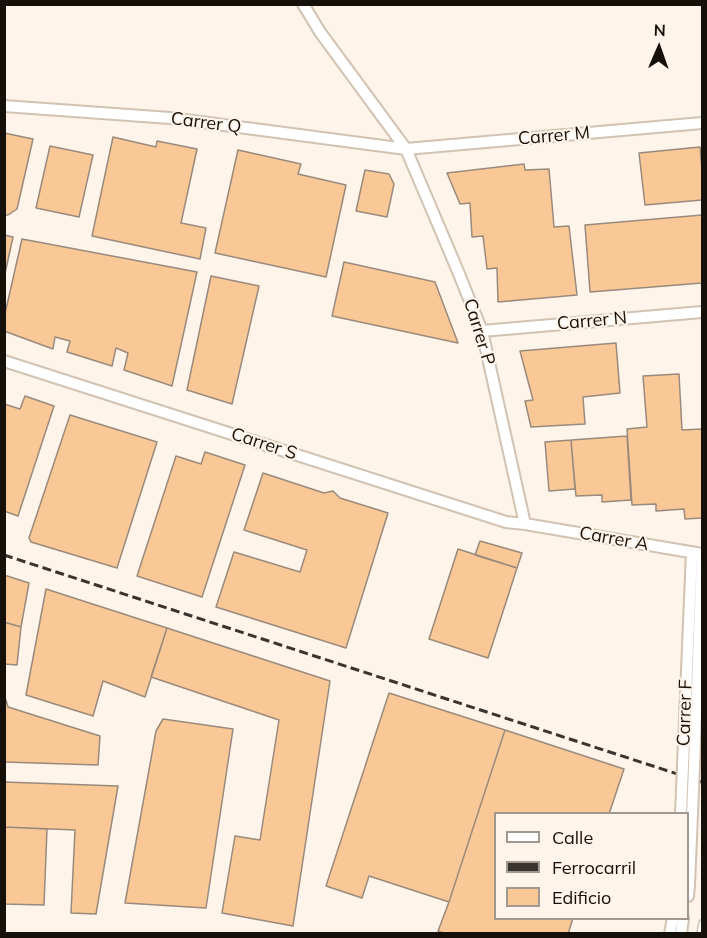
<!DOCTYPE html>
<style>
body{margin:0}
#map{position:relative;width:707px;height:938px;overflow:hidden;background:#fef4ea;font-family:Mulish,sans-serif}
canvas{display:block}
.frame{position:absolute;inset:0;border:6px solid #15100a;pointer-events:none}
.legend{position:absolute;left:494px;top:812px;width:195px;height:108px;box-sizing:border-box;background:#fef4ea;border:2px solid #a19990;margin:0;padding:8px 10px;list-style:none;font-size:18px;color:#15100a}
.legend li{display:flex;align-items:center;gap:12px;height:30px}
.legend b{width:30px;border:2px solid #a19990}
.north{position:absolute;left:629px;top:18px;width:60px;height:60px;-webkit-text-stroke:4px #fef4ea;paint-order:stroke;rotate:2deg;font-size:16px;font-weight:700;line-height:24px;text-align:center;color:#15100a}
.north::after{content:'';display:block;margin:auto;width:21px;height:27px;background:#15100a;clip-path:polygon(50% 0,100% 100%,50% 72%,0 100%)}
</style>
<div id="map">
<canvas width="707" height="938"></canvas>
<div class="frame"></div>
<ul class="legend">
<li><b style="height:8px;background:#fff"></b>Calle</li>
<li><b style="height:8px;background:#39342d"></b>Ferrocarril</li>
<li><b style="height:16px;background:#fac896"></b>Edificio</li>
</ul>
<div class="north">N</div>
</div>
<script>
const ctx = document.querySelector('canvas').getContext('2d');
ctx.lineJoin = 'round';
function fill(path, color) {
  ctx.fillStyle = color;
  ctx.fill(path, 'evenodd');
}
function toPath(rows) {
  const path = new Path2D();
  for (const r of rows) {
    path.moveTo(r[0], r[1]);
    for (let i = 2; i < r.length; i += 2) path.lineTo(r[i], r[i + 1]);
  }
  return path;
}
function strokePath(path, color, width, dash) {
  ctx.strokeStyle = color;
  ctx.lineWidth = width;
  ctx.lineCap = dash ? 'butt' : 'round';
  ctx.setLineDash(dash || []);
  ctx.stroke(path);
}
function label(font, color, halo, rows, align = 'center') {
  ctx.font = font + ' Mulish,sans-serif';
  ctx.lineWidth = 4.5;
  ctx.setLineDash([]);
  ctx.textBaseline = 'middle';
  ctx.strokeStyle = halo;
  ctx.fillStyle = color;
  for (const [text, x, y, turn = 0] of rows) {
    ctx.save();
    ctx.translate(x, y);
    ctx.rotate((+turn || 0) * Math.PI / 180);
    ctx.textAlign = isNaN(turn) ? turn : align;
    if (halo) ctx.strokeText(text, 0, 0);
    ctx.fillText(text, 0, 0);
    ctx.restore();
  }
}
const building = toPath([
 [4,133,33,139,17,209,8,215,4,215,4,133],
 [113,137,156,147,157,141,197,149,181,223,206,228,200,259,92,236,113,137],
 [50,146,93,155,79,217,36,208,50,146],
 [700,147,702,170,702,200,645,205,639,153,700,147],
 [238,150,301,164,298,174,346,185,326,277,215,253,238,150],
 [524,164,525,170,549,169,554,227,569,226,577,295,498,302,497,268,487,269,483,236,472,237,470,203,460,204,447,173,524,164],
 [365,170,389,174,394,184,387,217,356,211,365,170],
 [702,215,702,283,590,292,585,225,702,215],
 [4,235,13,237,4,278,4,235],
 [22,239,197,272,172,386,124,370,128,353,116,348,112,366,67,352,70,341,55,337,53,349,4,331,4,318,22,239],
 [344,262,435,282,458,343,332,316,344,262],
 [211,276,259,286,232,404,187,390,211,276],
 [616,343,620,393,583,397,585,424,531,427,525,401,533,400,520,351,616,343],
 [679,374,682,430,702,429,702,518,685,519,684,509,656,511,656,504,632,505,627,429,647,427,643,376,679,374],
 [25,396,54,406,18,516,4,511,4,404,20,409,25,396],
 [70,415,157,442,117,568,31,542,29,538,70,415],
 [627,436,631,500,602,502,602,495,576,496,571,440,627,436],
 [571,440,575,489,549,491,545,442,571,440],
 [205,452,245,465,202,597,137,576,176,456,201,464,205,452],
 [263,473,324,493,333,491,340,498,388,513,346,648,216,607,234,552,300,572,307,550,244,530,263,473],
 [480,541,522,553,517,568,475,555,480,541],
 [458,549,517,568,488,658,429,639,458,549],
 [4,575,29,583,21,627,4,622,4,575],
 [46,589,167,628,145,697,103,681,93,716,26,695,46,589],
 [4,622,21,627,17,665,4,664,4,622],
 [167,628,330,681,293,926,222,913,235,836,260,840,279,720,151,677,167,628],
 [389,693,505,730,449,902,369,876,362,898,326,886,389,693],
 [4,700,6,700,8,707,100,736,98,765,4,762,4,700],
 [163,719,233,729,206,908,125,903,156,731,163,719],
 [505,730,624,769,609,814,496,814,496,918,573,918,568,934,446,934,438,931,449,902,505,730],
 [4,782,118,786,96,914,71,913,75,830,4,827,4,782],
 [4,827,47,829,44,905,4,904,4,827]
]);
const lane = toPath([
 [700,934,702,923]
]);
const street = toPath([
 [303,4,320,32,406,149,457,269,482,331,525,524],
 [4,106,170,118,406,149,702,123],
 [482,331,702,312],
 [4,361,506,522,525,524,702,554],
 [683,766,692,552],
 [694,766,702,555],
 [681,814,682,790],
 [688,896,689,885,693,791],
 [670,934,673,918],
 [681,934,683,918]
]);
const rail = toPath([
 [4,555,702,782]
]);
const streetBridge = toPath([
 [682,790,683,766],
 [693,791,694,766]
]);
const streetNames = [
 ["Carrer Q",206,123,7],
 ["Carrer M",554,136,-5],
 ["Carrer N",592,321,-5],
 ["Carrer P",479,332,73],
 ["Carrer S",264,444,18],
 ["Carrer A",614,539,10],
 ["Carrer F",685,713,-88]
];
fill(building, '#fac896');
strokePath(building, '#998a7b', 1.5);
strokePath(lane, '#d2c2b2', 8);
strokePath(street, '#d2c2b2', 14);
strokePath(lane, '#fff', 5);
strokePath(street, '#fff', 10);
strokePath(rail, '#39342d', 3, [9, 4.5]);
strokePath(streetBridge, '#d2c2b2', 14, []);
strokePath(streetBridge, '#fff', 10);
label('18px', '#15100a', '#fef4ea', streetNames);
</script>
